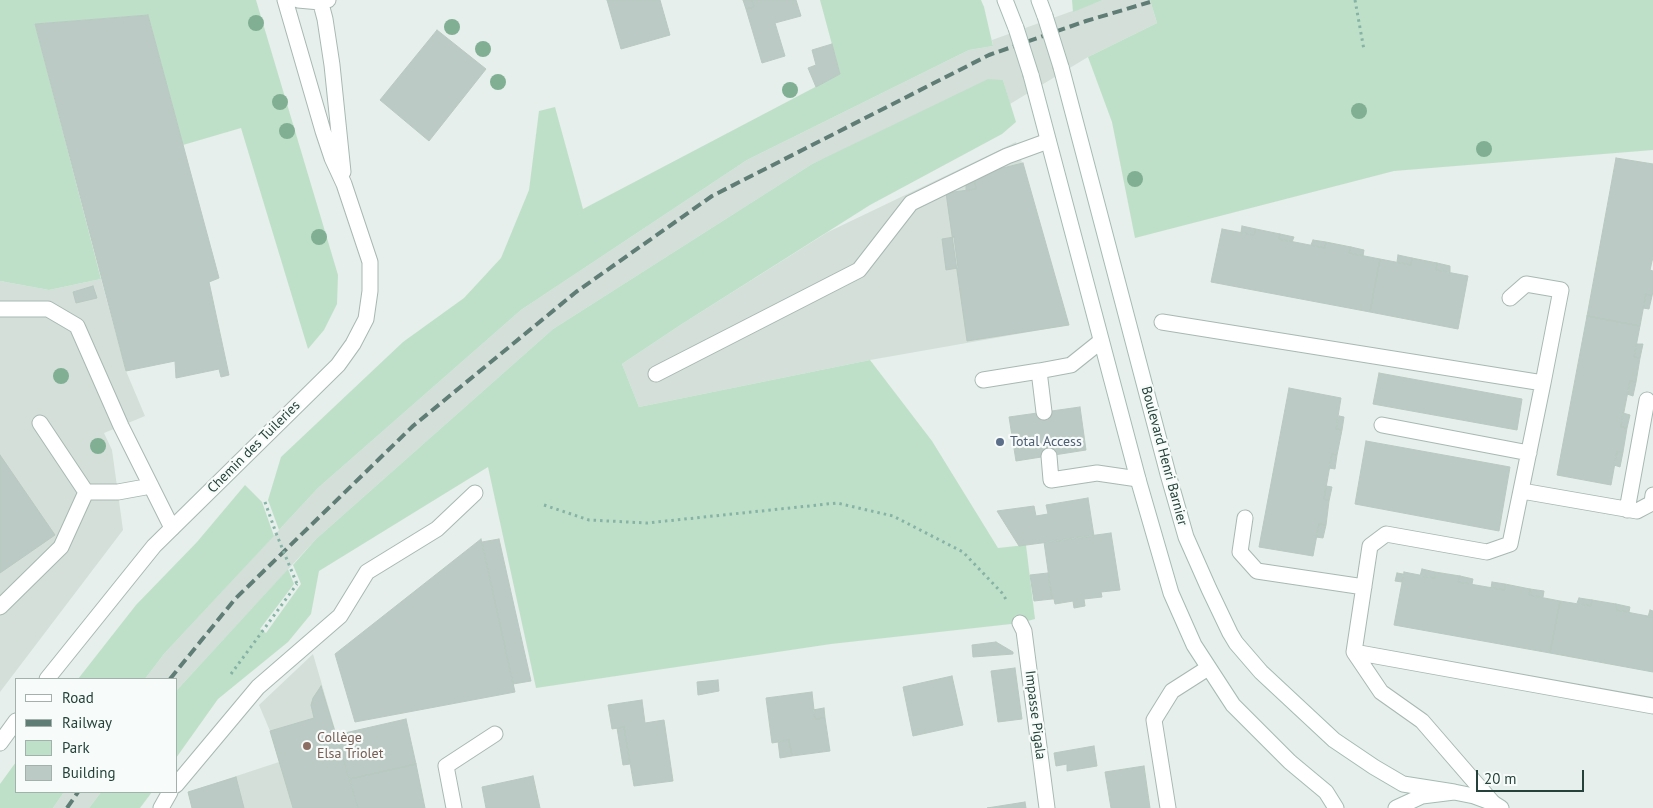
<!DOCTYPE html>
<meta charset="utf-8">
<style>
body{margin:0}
#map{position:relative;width:1653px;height:808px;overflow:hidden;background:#e6efeb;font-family:"PT Sans",sans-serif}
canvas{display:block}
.legend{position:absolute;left:15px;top:678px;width:162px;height:115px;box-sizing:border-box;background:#f7fbf9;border:1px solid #a3b1ad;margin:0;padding:6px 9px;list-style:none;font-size:15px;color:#24423a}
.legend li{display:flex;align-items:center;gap:10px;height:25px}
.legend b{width:25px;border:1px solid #a3b1ad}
.scale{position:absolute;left:1476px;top:770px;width:108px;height:22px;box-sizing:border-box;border:2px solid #24423a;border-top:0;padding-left:6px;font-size:15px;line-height:18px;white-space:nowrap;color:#24423a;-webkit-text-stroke:4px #f7fbf9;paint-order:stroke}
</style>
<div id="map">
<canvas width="1653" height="808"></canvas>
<ul class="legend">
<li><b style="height:6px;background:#fff"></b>Road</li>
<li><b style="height:6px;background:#5f7d75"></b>Railway</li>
<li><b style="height:14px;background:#bfe0c8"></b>Park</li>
<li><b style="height:14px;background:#bbcac4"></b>Building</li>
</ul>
<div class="scale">20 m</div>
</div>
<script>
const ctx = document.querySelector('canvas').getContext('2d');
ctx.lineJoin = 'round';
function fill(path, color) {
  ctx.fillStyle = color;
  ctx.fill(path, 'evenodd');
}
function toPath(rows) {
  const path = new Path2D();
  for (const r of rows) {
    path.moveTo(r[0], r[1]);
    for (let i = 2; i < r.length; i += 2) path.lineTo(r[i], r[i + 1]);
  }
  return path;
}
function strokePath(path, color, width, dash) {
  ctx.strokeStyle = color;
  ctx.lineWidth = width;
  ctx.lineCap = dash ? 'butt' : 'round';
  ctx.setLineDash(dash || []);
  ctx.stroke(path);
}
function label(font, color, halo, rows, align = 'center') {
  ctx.font = font + ' "PT Sans",sans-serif';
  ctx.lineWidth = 4.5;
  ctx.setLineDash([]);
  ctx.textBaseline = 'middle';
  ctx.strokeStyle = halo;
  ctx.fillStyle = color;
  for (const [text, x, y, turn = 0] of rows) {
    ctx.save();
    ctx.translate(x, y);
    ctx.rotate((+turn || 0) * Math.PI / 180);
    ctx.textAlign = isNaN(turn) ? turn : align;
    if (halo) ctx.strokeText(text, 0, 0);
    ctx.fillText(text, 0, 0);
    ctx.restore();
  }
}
const built = toPath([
 [1103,0,1150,0,1157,23,1088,57,1010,104,1003,80,812,164,553,329,316,539,176,691,176,679,145,679,164,654,318,488,521,310,747,160,969,50,993,46,992,40],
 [1016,142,1069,325,870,360,639,407,622,364,682,324,828,232],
 [101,279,126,371,145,416,104,433,112,450,123,530,0,692,0,281,49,290],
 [313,654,358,808,192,808,188,792,279,762,270,731,259,705],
 [64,792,101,792,89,808,53,808]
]);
const green = toPath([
 [0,0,256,0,338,275,337,304,324,330,308,349,241,128,183,145,148,15,35,24,101,279,49,290,0,281],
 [820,0,981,0,984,7,993,46,969,50,747,160,521,310,318,488,279,530,268,500,281,457,403,342,464,298,501,258,529,190,539,111,555,107,583,209,840,74],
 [1072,0,1103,0,1073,12],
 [1150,0,1653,0,1653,150,1394,171,1135,238,1112,122,1088,57,1157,23],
 [988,79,1003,80,1016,122,1002,134,870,205,682,324,622,364,639,407,870,360,932,441,998,548,1026,545,1035,619,1020,623,831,644,536,688,488,467,319,571,311,614,288,642,218,699,176,758,176,691,288,569,294,584,260,629,266,633,301,584,293,565,316,539,553,329,812,164],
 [245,485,262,502,274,536,164,654,145,679,78,679,136,605,197,542],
 [16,762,16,792,64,792,53,808,0,808,0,784],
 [101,792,152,792,140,808,89,808]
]);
const building = toPath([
 [607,0,660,0,670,35,621,49,607,0],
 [743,0,752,0,754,7,746,9,743,0],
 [752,0,796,0,801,16,775,23,785,56,762,63,746,9,754,7,752,0],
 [148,15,219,278,209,282,229,375,221,377,219,369,176,378,175,361,126,371,35,24,148,15],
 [437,30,486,69,429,141,380,100,437,30],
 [832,44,840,74,816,87,808,68,816,65,812,50,832,44],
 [1616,158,1653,164,1653,257,1650,270,1653,271,1653,291,1652,296,1646,294,1640,326,1587,316,1616,158],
 [1023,163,1069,325,967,341,946,193,976,189,974,175,1023,163],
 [975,182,976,189,966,191,966,183,975,182],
 [1242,226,1256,229,1254,235,1241,232,1242,226],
 [1222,229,1254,235,1256,229,1280,234,1279,239,1325,248,1326,242,1351,247,1349,253,1380,259,1370,312,1211,282,1222,229],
 [1280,234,1294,237,1292,242,1279,239,1280,234],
 [954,237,958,268,946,270,942,239,954,237],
 [1313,240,1326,242,1325,248,1311,245,1313,240],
 [1351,247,1364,250,1363,256,1349,253,1351,247],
 [1398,255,1412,258,1411,265,1397,262,1398,255],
 [1412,258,1437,263,1436,270,1468,276,1458,329,1370,312,1380,259,1411,265,1412,258],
 [1437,263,1450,266,1450,272,1436,270,1437,263],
 [93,286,97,298,76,303,73,292,93,286],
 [1646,294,1652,296,1649,309,1643,308,1646,294],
 [1587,316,1640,326,1634,357,1640,358,1636,382,1630,381,1621,427,1627,428,1623,452,1617,452,1611,485,1557,475,1587,316],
 [1637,344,1643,344,1640,358,1634,357,1637,344],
 [1379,373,1522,399,1517,430,1373,404,1379,373],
 [1630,381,1636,382,1633,396,1627,394,1630,381],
 [1289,388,1341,398,1336,429,1342,430,1337,455,1332,454,1324,499,1329,501,1326,525,1319,524,1313,556,1259,547,1289,388],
 [1080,407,1086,450,1016,461,1009,417,1080,407],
 [1623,413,1630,415,1627,428,1621,427,1623,413],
 [1339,416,1344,417,1342,430,1336,429,1339,416],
 [1366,441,1510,467,1499,531,1355,504,1366,441],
 [1617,452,1623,452,1620,467,1614,465,1617,452],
 [1332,454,1337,455,1335,469,1329,468,1332,454],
 [0,455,55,535,0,573,0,455],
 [1326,486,1332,487,1329,501,1324,499,1326,486],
 [1088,498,1094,536,1019,546,997,511,1034,506,1036,516,1048,514,1046,505,1088,498],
 [1319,524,1326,525,1323,538,1316,537,1319,524],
 [1111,533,1120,590,1101,592,1102,597,1084,599,1085,606,1074,608,1073,601,1055,604,1054,599,1052,599,1044,542,1111,533],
 [481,539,515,692,355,722,335,654,481,539],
 [499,539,531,681,513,684,482,542,499,539],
 [1422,569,1435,572,1435,578,1420,576,1422,569],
 [1404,572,1435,578,1435,572,1460,576,1458,582,1505,590,1505,584,1530,589,1529,595,1560,601,1550,653,1394,625,1404,572],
 [1048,573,1052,599,1034,601,1030,575,1048,573],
 [1397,573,1403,574,1402,582,1395,581,1397,573],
 [1460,576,1473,579,1472,584,1458,582,1460,576],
 [1492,582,1505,584,1505,590,1491,588,1492,582],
 [1530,589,1544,591,1543,597,1529,595,1530,589],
 [1579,598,1592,600,1591,606,1577,603,1579,598],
 [1592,600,1616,604,1616,610,1653,617,1653,672,1550,653,1560,601,1591,606,1592,600],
 [1616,604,1630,607,1629,612,1616,610,1616,604],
 [1650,610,1653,611,1653,617,1648,617,1650,610],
 [996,642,1013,652,1013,654,973,657,972,645,996,642],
 [1015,668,1022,719,998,722,991,671,1015,668],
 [952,676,963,725,913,736,903,687,952,676],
 [718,680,719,691,698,695,697,682,718,680],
 [321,686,336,735,358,808,293,808,270,731,314,718,311,705,313,698,321,686],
 [812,692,815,719,825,718,830,751,792,756,789,740,772,743,766,698,812,692],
 [642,700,645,723,664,720,673,781,634,786,624,727,612,729,608,705,642,700],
 [824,708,825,718,815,719,813,710,824,708],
 [406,719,416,764,350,779,336,735,406,719],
 [624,727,630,764,623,765,617,728,624,727],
 [789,740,792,756,780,758,778,741,789,740],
 [1094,746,1097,766,1067,771,1067,764,1056,766,1054,753,1094,746],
 [416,764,425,808,358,808,350,779,416,764],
 [1144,766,1150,808,1111,808,1105,772,1144,766],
 [533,776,540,808,486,808,482,787,533,776],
 [236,777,244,808,192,808,188,792,236,777],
 [1025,802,1026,808,987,808,1025,802]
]);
const path = toPath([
 [1355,0,1364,50],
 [265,502,276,533],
 [544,505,589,520,647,523,837,503,893,516,963,552,1002,593,1007,601],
 [231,674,297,584]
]);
const lane = toPath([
 [0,309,48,309,77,326,121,426,172,528],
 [656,374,859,270,911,203,1007,156,1048,141],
 [983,380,1039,371],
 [1044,412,1039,371,1071,365,1101,341],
 [40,423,86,492],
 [1049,456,1051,480,1097,473,1138,479],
 [0,607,61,547,86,492,118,492,151,486],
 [176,785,258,687,340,616,367,572,437,529,475,493],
 [161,808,170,792],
 [454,808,446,766,495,734]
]);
const street = toPath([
 [298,0,320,2,328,0],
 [320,0,325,19,332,65,343,172],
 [1510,298,1526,284,1561,290,1543,383],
 [1162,322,1543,383,1510,544,1487,552,1386,534,1370,546,1354,652,1381,692,1422,721,1493,803],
 [1382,425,1529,453],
 [1522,491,1637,511,1652,503,1653,495],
 [1627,510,1647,400],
 [1245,518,1240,552,1257,571,1364,587],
 [1020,623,1024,631,1047,808],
 [1354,652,1653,706],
 [47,679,154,546,338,365,353,344,366,319,370,291,370,262,344,184,332,158,323,131,285,0],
 [0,743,16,721],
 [1168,808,1154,720,1172,691,1208,668]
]);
const secondary = toPath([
 [1005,0,1016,28],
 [1039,0,1045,16],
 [1061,67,1168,474,1186,537,1209,589,1230,633,1236,643,1261,672,1334,740,1374,767,1403,784,1454,792],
 [1031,75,1138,479,1171,593,1194,645,1233,705,1290,762,1326,792,1336,808],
 [1396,808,1422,796,1454,792,1474,796,1493,803,1501,808]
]);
const rail = toPath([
 [170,679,235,599,413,426,576,292,712,196,989,55,1086,21,1150,2],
 [67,808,78,792]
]);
const pathBridge = toPath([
 [276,533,297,584]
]);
const secondaryBridge = toPath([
 [1045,16,1061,67],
 [1016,28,1031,75]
]);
const trees = [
 [256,23],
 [452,27],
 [483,49],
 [498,82],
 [790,90],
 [280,102],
 [1359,111],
 [287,131],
 [1484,149],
 [1135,179],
 [319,237],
 [61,376],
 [98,446]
];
const markers = [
 [1000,442,5,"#5c6f8a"],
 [307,746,5,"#8d6e63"]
];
const serviceNames = [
 ["Total Access",1010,442]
];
const streetNames = [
 ["Chemin des Tuileries",254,447,-45],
 ["Boulevard Henri Barnier",1164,456,75],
 ["Impasse Pigala",1035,715,83]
];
const educationNames = [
 ["Collège",317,738],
 ["Elsa Triolet",317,754]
];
fill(built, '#d4dfda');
fill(green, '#bfe0c8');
fill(building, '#bbcac4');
strokePath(building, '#b8c9c2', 1);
strokePath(lane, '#a8b8b2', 17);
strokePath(street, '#a8b8b2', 17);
strokePath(secondary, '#a4bbb3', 17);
strokePath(path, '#86b3a5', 3, [2.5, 4]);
strokePath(lane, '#fff', 15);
strokePath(street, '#fff', 15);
strokePath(secondary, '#fff', 15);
strokePath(rail, '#5f7d75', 4, [10, 5]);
strokePath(secondaryBridge, '#a4bbb3', 17, []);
strokePath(pathBridge, '#86b3a5', 3, [2.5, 4]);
strokePath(secondaryBridge, '#fff', 15);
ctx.fillStyle = '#80af93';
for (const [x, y] of trees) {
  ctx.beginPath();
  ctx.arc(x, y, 8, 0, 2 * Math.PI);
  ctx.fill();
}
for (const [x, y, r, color] of markers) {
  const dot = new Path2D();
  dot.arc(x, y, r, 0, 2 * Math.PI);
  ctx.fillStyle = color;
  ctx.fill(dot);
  strokePath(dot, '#f7fbf9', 2);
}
label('14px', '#4e5e75', '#f7fbf9', serviceNames, 'left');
label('14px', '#24423a', '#f7fbf9', streetNames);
label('14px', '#785e54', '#f7fbf9', educationNames, 'left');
</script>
